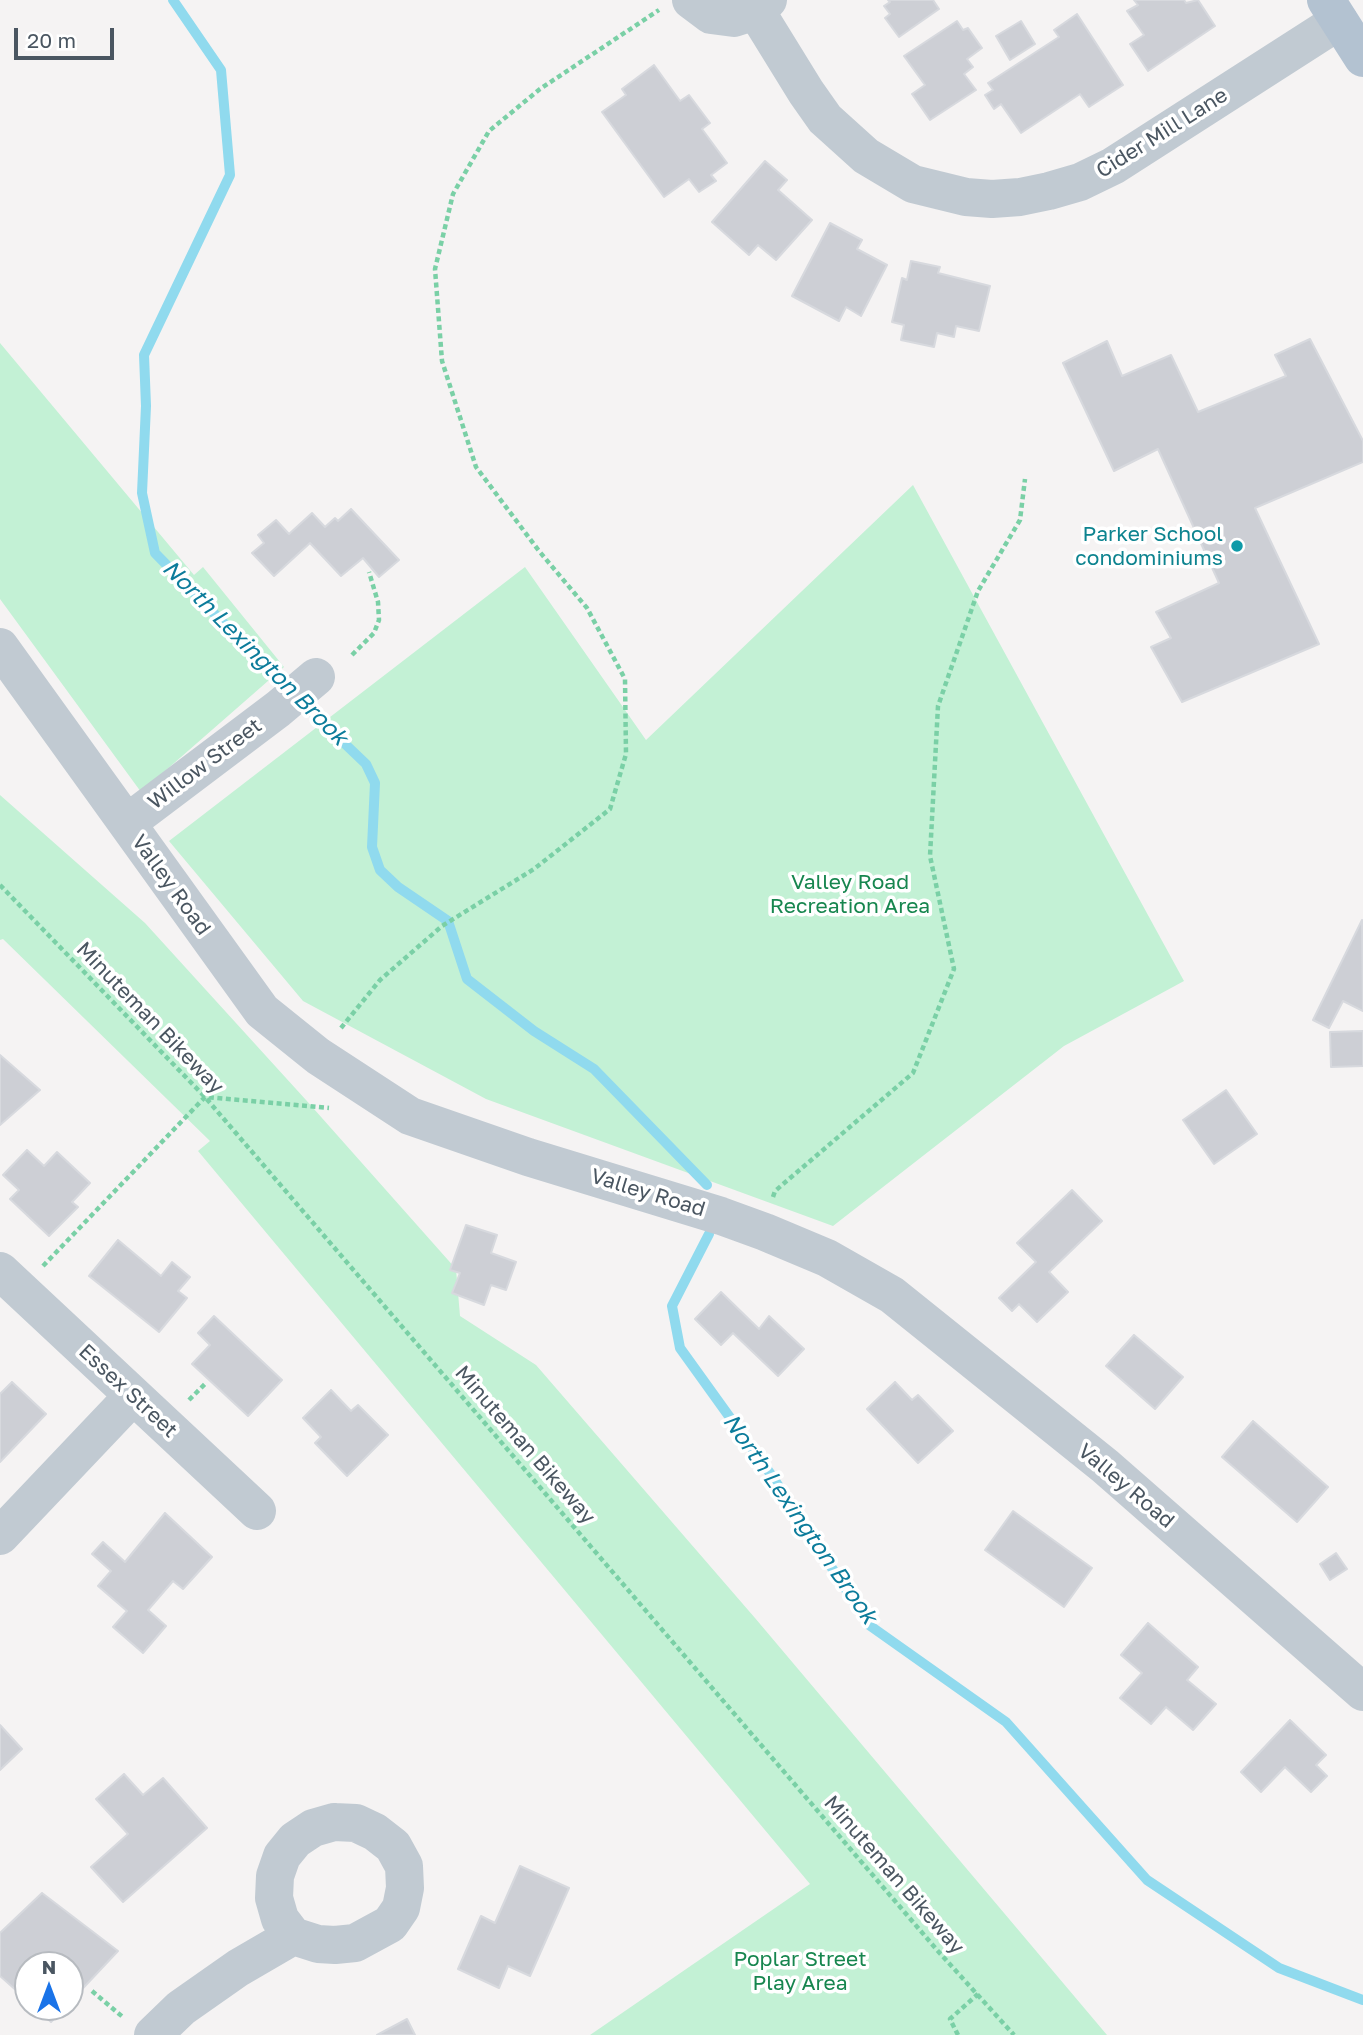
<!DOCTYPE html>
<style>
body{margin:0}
#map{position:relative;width:1363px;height:2035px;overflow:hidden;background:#f5f3f3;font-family:"Golos Text",sans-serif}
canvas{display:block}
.north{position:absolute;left:14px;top:1951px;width:70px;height:70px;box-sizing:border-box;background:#fff;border:2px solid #b7bbc0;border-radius:50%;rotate:0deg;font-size:19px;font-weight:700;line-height:28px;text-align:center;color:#4a5661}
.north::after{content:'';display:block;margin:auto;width:24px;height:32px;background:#1a73e8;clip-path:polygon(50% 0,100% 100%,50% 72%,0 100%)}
.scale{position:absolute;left:14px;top:28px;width:100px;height:32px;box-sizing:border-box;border:4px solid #4a5661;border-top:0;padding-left:9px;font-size:21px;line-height:24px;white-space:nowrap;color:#4a5661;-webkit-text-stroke:5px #fff;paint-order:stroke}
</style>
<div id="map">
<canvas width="1363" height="2035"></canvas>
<div class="north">N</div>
<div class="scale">20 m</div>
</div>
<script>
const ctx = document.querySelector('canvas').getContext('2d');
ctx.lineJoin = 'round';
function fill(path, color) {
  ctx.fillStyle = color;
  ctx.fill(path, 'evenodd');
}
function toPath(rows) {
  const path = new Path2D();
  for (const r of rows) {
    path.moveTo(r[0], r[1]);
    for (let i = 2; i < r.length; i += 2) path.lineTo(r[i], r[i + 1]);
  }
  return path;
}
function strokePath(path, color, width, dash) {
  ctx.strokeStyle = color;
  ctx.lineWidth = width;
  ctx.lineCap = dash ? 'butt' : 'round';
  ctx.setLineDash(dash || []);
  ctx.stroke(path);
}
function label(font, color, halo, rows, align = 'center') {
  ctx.font = font + ' "Golos Text",sans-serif';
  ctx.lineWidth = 7;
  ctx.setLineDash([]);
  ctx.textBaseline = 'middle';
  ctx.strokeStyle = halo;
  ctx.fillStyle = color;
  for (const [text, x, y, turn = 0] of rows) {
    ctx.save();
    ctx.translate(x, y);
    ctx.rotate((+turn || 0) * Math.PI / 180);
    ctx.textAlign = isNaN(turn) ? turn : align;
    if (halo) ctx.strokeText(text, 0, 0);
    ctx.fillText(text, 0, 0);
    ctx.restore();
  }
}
const green = toPath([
 [0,343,194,575,203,567,284,667,141,792,0,599],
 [913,485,1184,981,1064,1046,833,1226,486,1099,303,1001,169,841,525,567,646,740],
 [0,795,145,923,306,1100,456,1269,460,1316,536,1365,755,1618,1107,2035,590,2035,810,1884,198,1151,210,1141,3,939,0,940]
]);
const stream = toPath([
 [173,0,221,70,230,175,144,355,146,406,142,493,155,553,289,690],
 [300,701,366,764,375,783,372,847,380,870,398,887,448,921,467,979,534,1031,594,1069,707,1185],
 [709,1234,672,1306,680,1348,772,1476,869,1625,1006,1722,1147,1880,1279,1968,1363,2000]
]);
const building = toPath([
 [888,0,933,0,939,9,899,37,885,18,890,14,884,6,890,2,888,0],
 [1134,0,1184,0,1186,3,1198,0,1215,26,1148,71,1130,44,1144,35,1127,11,1138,5,1134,0],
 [1077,14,1123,85,1089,107,1080,94,1021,133,1001,104,994,109,985,95,993,90,988,83,1059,37,1054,30,1077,14],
 [957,21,963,30,968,28,982,48,967,59,973,67,964,74,976,90,930,120,912,94,925,85,904,56,957,21],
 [1021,21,1035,44,1010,60,996,36,1021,21],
 [654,65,680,101,689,95,710,123,702,129,727,163,711,175,716,181,699,192,689,179,664,197,602,112,626,95,622,89,654,65],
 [765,161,787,180,778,190,812,220,776,260,758,245,749,255,712,222,765,161],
 [830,223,862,240,857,249,887,265,861,316,846,307,839,321,792,296,830,223],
 [911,261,940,267,938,273,990,286,979,331,956,326,954,337,937,333,934,347,901,340,904,325,892,322,902,278,907,280,911,261],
 [1310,339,1363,441,1363,462,1255,508,1319,644,1182,702,1151,647,1171,638,1156,612,1219,583,1158,449,1114,471,1063,363,1107,341,1122,376,1171,355,1198,412,1286,376,1275,355,1310,339],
 [351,509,399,560,379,577,363,558,341,576,310,543,274,576,252,553,264,543,258,535,276,520,289,534,312,513,325,527,335,518,338,521,351,509],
 [1362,920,1363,1011,1343,1001,1329,1028,1313,1020,1362,920],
 [1363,1031,1363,1066,1331,1067,1330,1032,1363,1031],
 [0,1055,40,1090,0,1125,0,1055],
 [1226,1090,1257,1134,1214,1164,1183,1120,1226,1090],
 [27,1150,44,1166,57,1152,90,1183,72,1202,78,1207,49,1236,10,1199,19,1190,3,1175,27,1150],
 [1072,1190,1102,1221,1049,1272,1068,1292,1037,1322,1019,1304,1012,1311,999,1298,1036,1262,1017,1243,1072,1190],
 [466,1225,497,1235,491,1253,516,1262,506,1290,491,1285,484,1305,452,1293,460,1273,450,1270,466,1225],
 [118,1240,161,1276,172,1262,190,1277,178,1291,187,1298,159,1332,89,1276,118,1240],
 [721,1292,759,1329,769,1316,804,1349,778,1376,733,1333,721,1345,695,1319,721,1292],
 [214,1316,282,1380,248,1416,192,1364,210,1345,198,1333,214,1316],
 [1134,1335,1183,1377,1155,1409,1106,1366,1134,1335],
 [12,1382,46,1414,0,1462,0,1394,12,1382],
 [895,1382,912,1400,918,1395,953,1431,918,1463,867,1409,895,1382],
 [331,1390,351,1411,358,1405,388,1435,347,1476,315,1443,321,1437,303,1418,331,1390],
 [1253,1421,1328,1487,1297,1522,1222,1457,1253,1421],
 [1013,1511,1092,1568,1064,1607,985,1550,1013,1511],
 [165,1513,212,1557,183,1589,173,1581,148,1610,166,1626,143,1653,113,1627,127,1611,98,1586,111,1571,92,1554,103,1542,125,1562,165,1513],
 [1336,1553,1347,1569,1330,1580,1320,1564,1336,1553],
 [1148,1623,1198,1667,1187,1680,1216,1704,1193,1730,1166,1707,1151,1724,1120,1698,1142,1673,1121,1655,1148,1623],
 [1290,1720,1326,1755,1316,1765,1327,1776,1311,1792,1285,1767,1261,1792,1241,1772,1290,1720],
 [0,1725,22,1749,0,1770,0,1725],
 [124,1774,143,1795,163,1778,207,1828,123,1902,91,1867,128,1834,96,1799,124,1774],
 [520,1866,569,1888,530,1976,508,1966,499,1988,458,1969,481,1916,495,1923,520,1866],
 [42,1893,118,1951,70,2002,70,1965,28,1965,28,2001,0,1976,0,1933,42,1893],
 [35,2007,66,2007,51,2022,35,2007],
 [407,2019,415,2035,377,2035,407,2019]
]);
const path = toPath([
 [352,655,374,633,379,620,378,602,369,572],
 [0,885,205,1097,937,1950,1014,2035],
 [341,1028,380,980,442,926,534,869,610,809,626,754,625,679,587,608,539,551,476,467,442,361,435,269,453,194,489,131,540,89,659,10],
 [773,1197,775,1191,913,1073,954,969,930,856,938,706,978,591,1020,520,1025,479],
 [43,1266,205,1097,329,1108],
 [189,1400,206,1383],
 [92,1991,124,2018],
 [958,2035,950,2019,978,1994]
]);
const street = toPath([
 [691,0,711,15,734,18,756,11,768,0],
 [756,11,806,92,825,119,866,156,913,184,966,197,992,199,1020,197,1049,191,1080,182,1113,166,1339,21],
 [0,647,262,1011,318,1056,410,1116,528,1157,721,1216,765,1232,827,1258,892,1295,1105,1466,1363,1692],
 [127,823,278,709,316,677],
 [0,1271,257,1511],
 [0,1536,132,1397],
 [334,1822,356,1823,375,1832,393,1846,404,1866,405,1888,401,1908,390,1924,355,1943,335,1945,318,1944,293,1936,280,1919,274,1898,275,1876,282,1856,295,1840,313,1828,334,1822],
 [153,2035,181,2008,238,1968,293,1936]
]);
const primary = toPath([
 [1326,0,1363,58]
]);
const markers = [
 [1237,546,7,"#0f9aa8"]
];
const streetNames = [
 ["Cider Mill Lane",1162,133,-32],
 ["Willow Street",205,764,-37],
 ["Valley Road",171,885,54],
 ["Minuteman Bikeway",150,1018,46],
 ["Valley Road",648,1193,17],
 ["Essex Street",128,1391,43],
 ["Minuteman Bikeway",525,1445,49],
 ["Valley Road",1126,1486,40],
 ["Minuteman Bikeway",894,1875,49]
];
const cultureNames = [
 ["Parker School",1223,534],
 ["condominiums",1223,558]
];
const parkNames = [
 ["Valley Road",850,882],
 ["Recreation Area",850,906],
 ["Poplar Street",800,1959],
 ["Play Area",800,1983]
];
const waterNames = [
 ["North Lexington Brook",255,653,45],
 ["North Lexington Brook",800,1519,55]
];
fill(green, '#c3f1d5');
strokePath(stream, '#90daee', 10);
fill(building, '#cdcfd5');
strokePath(building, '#d7d9de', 2);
strokePath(path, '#7ad0a6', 4.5, [5, 3.5]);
strokePath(street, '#c1cad2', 38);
strokePath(primary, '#b3c2d1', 38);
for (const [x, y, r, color] of markers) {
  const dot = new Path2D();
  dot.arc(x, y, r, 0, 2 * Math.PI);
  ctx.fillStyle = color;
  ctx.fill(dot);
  strokePath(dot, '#fff', 2.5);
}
label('21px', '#4a5661', '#fff', streetNames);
label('21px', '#0d838f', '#fff', cultureNames, 'right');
label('21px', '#17864f', '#fff', parkNames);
label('italic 23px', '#0c7c9b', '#fff', waterNames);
</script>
